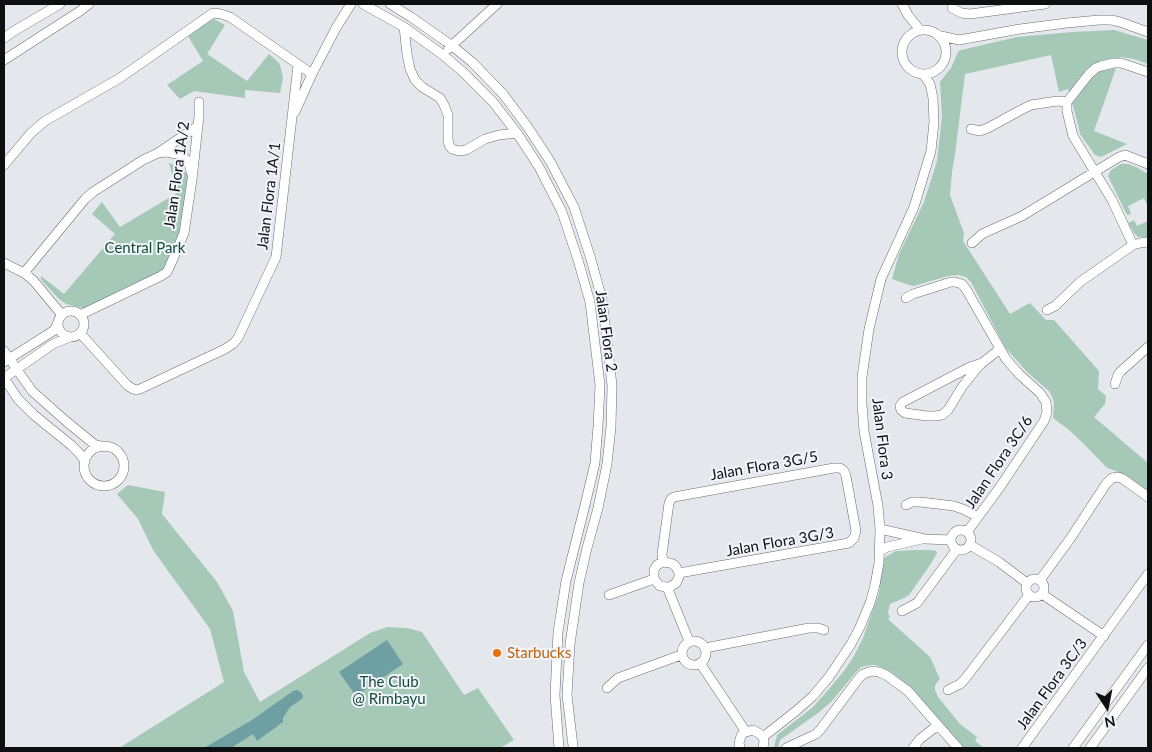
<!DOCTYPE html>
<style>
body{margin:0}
#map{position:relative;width:1152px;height:752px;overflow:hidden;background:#e4e8ed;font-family:Lato,sans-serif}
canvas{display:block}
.frame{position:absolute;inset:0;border:5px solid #0d0f10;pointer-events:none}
.north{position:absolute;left:1082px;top:682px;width:50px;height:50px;-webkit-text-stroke:4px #f1f5fb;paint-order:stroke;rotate:169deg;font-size:14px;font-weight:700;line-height:20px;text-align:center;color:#0d0f10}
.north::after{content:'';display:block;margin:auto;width:18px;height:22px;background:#0d0f10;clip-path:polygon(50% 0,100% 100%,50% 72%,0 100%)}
</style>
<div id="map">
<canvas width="1152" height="752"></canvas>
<div class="frame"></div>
<div class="north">N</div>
</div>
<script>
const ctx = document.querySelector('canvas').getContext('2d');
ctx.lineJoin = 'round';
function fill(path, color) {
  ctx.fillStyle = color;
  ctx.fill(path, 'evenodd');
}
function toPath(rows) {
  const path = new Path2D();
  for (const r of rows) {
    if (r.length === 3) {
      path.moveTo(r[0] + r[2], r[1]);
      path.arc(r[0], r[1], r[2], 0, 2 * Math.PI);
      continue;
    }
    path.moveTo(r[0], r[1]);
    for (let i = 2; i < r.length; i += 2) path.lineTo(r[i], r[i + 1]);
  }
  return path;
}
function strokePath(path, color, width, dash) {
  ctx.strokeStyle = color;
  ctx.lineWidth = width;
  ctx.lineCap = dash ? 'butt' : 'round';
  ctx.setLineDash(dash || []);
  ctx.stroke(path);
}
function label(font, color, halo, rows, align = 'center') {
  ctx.font = font + ' Lato,sans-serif';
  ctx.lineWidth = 4;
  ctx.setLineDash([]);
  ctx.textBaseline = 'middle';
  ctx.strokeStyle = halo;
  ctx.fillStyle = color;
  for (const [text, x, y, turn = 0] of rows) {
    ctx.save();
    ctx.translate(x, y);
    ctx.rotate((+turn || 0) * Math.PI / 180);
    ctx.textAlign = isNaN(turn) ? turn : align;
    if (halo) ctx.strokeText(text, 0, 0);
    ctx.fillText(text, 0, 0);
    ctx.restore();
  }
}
const green = toPath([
 [214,19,225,25,207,54,247,81,269,54,279,63,281,69,283,78,280,93,245,90,245,98,194,91,180,99,167,85,203,61,186,33,201,23],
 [1114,30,1148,40,1148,64,1134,59,1120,57,1094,131,1127,144,1101,157,1095,155,1080,134,1078,124,1068,89,1059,92,1051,55,965,74,955,154,952,172,950,195,964,233,963,241,1010,314,1030,303,1046,320,1054,320,1099,371,1098,389,1106,396,1105,404,1094,417,1148,463,1148,494,1118,472,1106,467,1086,446,1069,430,1053,418,1054,402,1050,392,1027,372,1005,347,971,282,966,277,959,275,948,276,914,286,909,285,892,279,899,254,924,202,937,161,942,116,940,82,951,68,958,52,961,50,1017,37,1073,32],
 [169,163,182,169,187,174,190,185,183,232,170,268,90,308,83,308,66,304,59,299,43,282,41,279,41,276,64,294,115,234,92,214,102,202,120,227,177,193],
 [1121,164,1128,164,1136,167,1148,174,1148,207,1144,198,1128,206,1131,214,1127,215,1108,176,1111,170],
 [1134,220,1137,226,1148,221,1148,236,1146,237,1138,237,1134,233,1128,223],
 [128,485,165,492,162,514,217,582,233,611,244,672,260,702,370,633,387,627,407,628,422,632,464,695,478,688,514,740,500,748,119,748,224,682,210,629,153,550,138,519,117,494],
 [917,550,932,550,936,551,937,553,930,565,909,595,904,598,890,604,888,613,890,618,888,619,930,657,940,679,935,685,935,690,938,697,960,724,977,737,975,741,984,748,963,748,914,691,891,672,876,665,870,665,861,667,856,672,832,701,818,713,780,740,778,748,774,748,777,735,812,708,823,696,844,671,854,656,863,638,879,593,883,559,887,556,896,551]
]);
const water = toPath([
 [387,640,403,664,356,696,339,672],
 [297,690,302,693,303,698,290,707,283,718,283,722,257,741,253,734,231,748,204,748,252,720,293,691]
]);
const minor = toPath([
 [363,4,404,27,443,55,463,72,493,102,517,133,539,167,562,212,578,260,590,302,600,385,598,426,595,463,585,505,566,581,558,632,555,695,559,748],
 [390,4,411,17,451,45,472,62,503,94,527,126,550,161,574,207,590,256,602,299,612,385,611,427,607,464,598,508,587,548,579,583,570,644,567,695,573,746],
 [902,4,908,15,920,30],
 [952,8,961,13,970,14,1045,4],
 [404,27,407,54,410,69,415,80,422,87,440,98,444,105,448,115,448,139,449,145,452,149,459,151,466,150,485,139,499,135,517,133],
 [924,52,22],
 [941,36,959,40,1020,29,1067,23,1099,20,1111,20,1120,22,1148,32],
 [4,38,14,31,60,4],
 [448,49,497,4],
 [4,60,80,11,89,4],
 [1067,102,1067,111,1073,136,1112,200,1133,245,1140,243,1148,242],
 [1067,102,1089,74,1096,68,1101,66,1114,63,1121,63,1148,72],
 [295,112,312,74,336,28,351,4],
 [971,129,980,131,988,128,1019,111,1031,105,1057,101,1067,102],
 [158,153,166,152,182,155,189,163,191,172],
 [4,165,31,133,45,121,120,78,213,13,221,14,230,17,312,74],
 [972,243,982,234,1022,216,1119,157,1125,155,1148,164],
 [4,263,24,273,33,280,62,315],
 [24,273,85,199,93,192,143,160,158,153,198,126],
 [906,298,913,294,951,282,955,282,962,284,966,289,1006,359,1019,374,1040,393,1046,402,1047,412,1044,421,1000,487,967,532],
 [1047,310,1055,306,1080,282,1133,245],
 [71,324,13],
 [80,315,161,276,167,272,169,268,184,233,192,180,199,116,199,102],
 [80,333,127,385,133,389,136,390,140,389,225,349,234,343,238,338,276,257,298,65],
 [4,351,32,391,67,422,94,444,104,447],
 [4,362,53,331,55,329,58,322],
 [982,363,970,367,903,402,900,406,901,410,905,413,927,416,935,416,942,415,948,410,962,387,977,368,982,363,1000,349],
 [4,378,18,399,34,415,71,445,81,455,85,462],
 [4,378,53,344,70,337],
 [1115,384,1118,375,1120,372,1148,347],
 [104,466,20],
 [906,505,912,502,920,502,954,506,965,510,978,517],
 [880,529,925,539,951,540],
 [961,540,10],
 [970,545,999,562,1027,583],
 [880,551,887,547,922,539],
 [663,562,662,554,669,503,671,499,674,497,834,468,840,468,844,471,846,476,856,531,854,538,849,543,679,573],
 [1035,588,9],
 [1040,580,1070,539,1106,484,1112,478,1118,477,1123,479,1148,497],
 [667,587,670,587,676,583,679,577,679,573,676,567,673,564,670,563,663,562,657,565,654,570,654,579,660,586,667,587,689,641],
 [1042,594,1104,636],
 [609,595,654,579],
 [902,611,917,603,957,549],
 [694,653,12],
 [705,648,809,628,818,628,824,630],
 [700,663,746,732],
 [607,688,618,678,681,655],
 [948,690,960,684,965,679,1029,595],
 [763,737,796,711,813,696,829,677,851,644,860,627,870,603,875,585,879,563,880,529,878,506,864,431,862,404,862,377,869,329,881,279,914,207,931,151,934,122,933,98,930,84,923,74],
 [740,748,739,743,741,736,743,733,753,730,760,734,763,737,764,741,763,748],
 [786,748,816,734,820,730,859,678,863,674,872,671,879,672,886,675,908,691,958,748],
 [913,748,920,739,938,725],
 [1022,748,1148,574],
 [1073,748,1148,645],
 [1090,748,1148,668]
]);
const markers = [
 [497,653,5,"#e8710a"]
];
const streetNames = [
 ["Jalan Flora 1A/2",177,175,-82],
 ["Jalan Flora 1A/1",269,196,-83],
 ["Jalan Flora 2",606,331,82],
 ["Jalan Flora 3",882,439,83],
 ["Jalan Flora 3C/6",999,462,-56],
 ["Jalan Flora 3G/5",764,466,-10],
 ["Jalan Flora 3G/3",780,542,-10],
 ["Jalan Flora 3C/3",1052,684,-54]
];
const parkNames = [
 ["Central Park",145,248],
 ["The Club",389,682],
 ["@ Rimbayu",389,699]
];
const foodNames = [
 ["Starbucks",507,653]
];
fill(green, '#a5c8b7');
fill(water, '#6ea0a3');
strokePath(minor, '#6a6d72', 10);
strokePath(minor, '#fff', 9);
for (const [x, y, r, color] of markers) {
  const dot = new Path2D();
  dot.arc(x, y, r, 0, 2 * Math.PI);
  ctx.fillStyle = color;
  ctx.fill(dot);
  strokePath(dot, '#f1f5fb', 2);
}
label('15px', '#0d0f10', '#f1f5fb', streetNames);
label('15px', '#144b37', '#f1f5fb', parkNames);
label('15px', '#c56008', '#f1f5fb', foodNames, 'left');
</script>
